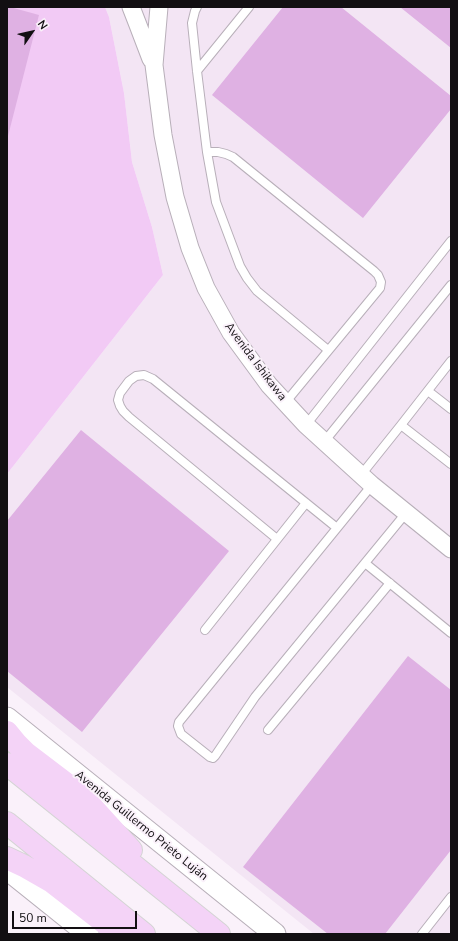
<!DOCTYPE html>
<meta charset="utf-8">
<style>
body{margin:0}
#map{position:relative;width:458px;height:941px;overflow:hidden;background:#faf1fa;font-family:"Nunito Sans",sans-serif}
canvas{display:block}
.frame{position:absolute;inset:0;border:8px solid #120f12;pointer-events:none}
.north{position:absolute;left:12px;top:12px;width:40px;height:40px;-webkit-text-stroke:3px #faf1fa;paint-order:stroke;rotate:56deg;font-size:11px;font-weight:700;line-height:16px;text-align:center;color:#120f12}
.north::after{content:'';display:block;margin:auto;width:14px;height:18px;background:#120f12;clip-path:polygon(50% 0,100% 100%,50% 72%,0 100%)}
.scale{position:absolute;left:12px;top:911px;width:125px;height:18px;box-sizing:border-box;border:2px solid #120f12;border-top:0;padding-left:5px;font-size:12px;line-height:14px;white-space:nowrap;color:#120f12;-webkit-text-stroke:3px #faf1fa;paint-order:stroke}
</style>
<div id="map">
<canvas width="458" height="941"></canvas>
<div class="frame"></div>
<div class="north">N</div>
<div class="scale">50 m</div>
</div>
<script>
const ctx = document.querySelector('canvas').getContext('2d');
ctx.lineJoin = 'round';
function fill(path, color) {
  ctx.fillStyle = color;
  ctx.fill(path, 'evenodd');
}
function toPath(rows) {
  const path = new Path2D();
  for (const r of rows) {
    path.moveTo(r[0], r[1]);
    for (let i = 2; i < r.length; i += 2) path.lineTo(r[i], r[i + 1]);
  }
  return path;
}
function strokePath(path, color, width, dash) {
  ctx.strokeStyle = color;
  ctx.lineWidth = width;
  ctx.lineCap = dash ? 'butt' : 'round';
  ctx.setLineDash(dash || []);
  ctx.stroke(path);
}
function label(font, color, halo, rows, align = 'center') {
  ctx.font = font + ' "Nunito Sans",sans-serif';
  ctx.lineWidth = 4;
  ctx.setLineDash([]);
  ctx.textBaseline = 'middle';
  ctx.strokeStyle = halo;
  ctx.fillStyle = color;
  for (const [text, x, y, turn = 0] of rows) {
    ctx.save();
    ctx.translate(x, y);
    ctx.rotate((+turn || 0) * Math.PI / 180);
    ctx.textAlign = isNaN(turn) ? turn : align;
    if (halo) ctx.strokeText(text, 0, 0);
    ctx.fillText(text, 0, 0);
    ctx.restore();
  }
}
const built = toPath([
 [105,7,451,7,451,934,314,934,7,687,7,474,163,275,152,227,132,162,124,93,109,17]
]);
const green = toPath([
 [7,7,105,7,109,17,124,93,132,162,152,227,163,275,7,474]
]);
const building = toPath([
 [7,7,10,7,39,15,8,136],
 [283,7,341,7,451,96,451,109,363,218,212,95],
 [400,7,451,7,451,48],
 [81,430,229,551,82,732,7,671,7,521],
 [408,656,451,690,451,850,385,934,328,934,243,867]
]);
const service = toPath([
 [197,7,195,11,192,23,197,71,207,152,216,202,240,266,247,278,257,291,328,350],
 [197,71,249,7],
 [207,152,218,152,226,154,233,157,374,271,378,275,381,282,380,288,285,403],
 [428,391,451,409],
 [306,425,451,241],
 [401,425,451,464],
 [324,442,451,285],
 [361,475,401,425,451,361],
 [372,485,179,722,178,726,181,734,210,757,213,758,215,756,255,697,406,513],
 [277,539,129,417,123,411,120,406,118,400,120,393,129,381,136,376,144,375,153,379,337,528],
 [365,563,451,633],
 [205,630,306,503],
 [268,730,390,583],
 [422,934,451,897]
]);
const minor = toPath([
 [131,7,138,25,151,59],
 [159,7,154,65,163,135,175,197,190,248,206,288,231,333,269,385,306,425,372,485,451,549]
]);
const tertiary = toPath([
 [7,718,275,934],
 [7,869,88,934]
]);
const primary = toPath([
 [7,732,16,743,26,753,72,788,93,808,131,850],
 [7,764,219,934],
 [7,823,144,934],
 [7,858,24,866,52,882,119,934]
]);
const streetNames = [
 ["Avenida Ishikawa",255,362,53],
 ["Avenida Guillermo Prieto Luján",141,826,39]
];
fill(built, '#f3e5f4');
fill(green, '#f2caf5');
fill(building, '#dfb1e3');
strokePath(service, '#b8afb9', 10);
strokePath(minor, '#b8afb9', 19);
strokePath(tertiary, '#b8afb9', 23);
strokePath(primary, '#d4d4d4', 24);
strokePath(service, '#fff', 8);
strokePath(minor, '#fff', 17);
strokePath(tertiary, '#fff', 21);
strokePath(primary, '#f4d3f7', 22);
label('12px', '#120f12', '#faf1fa', streetNames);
</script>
